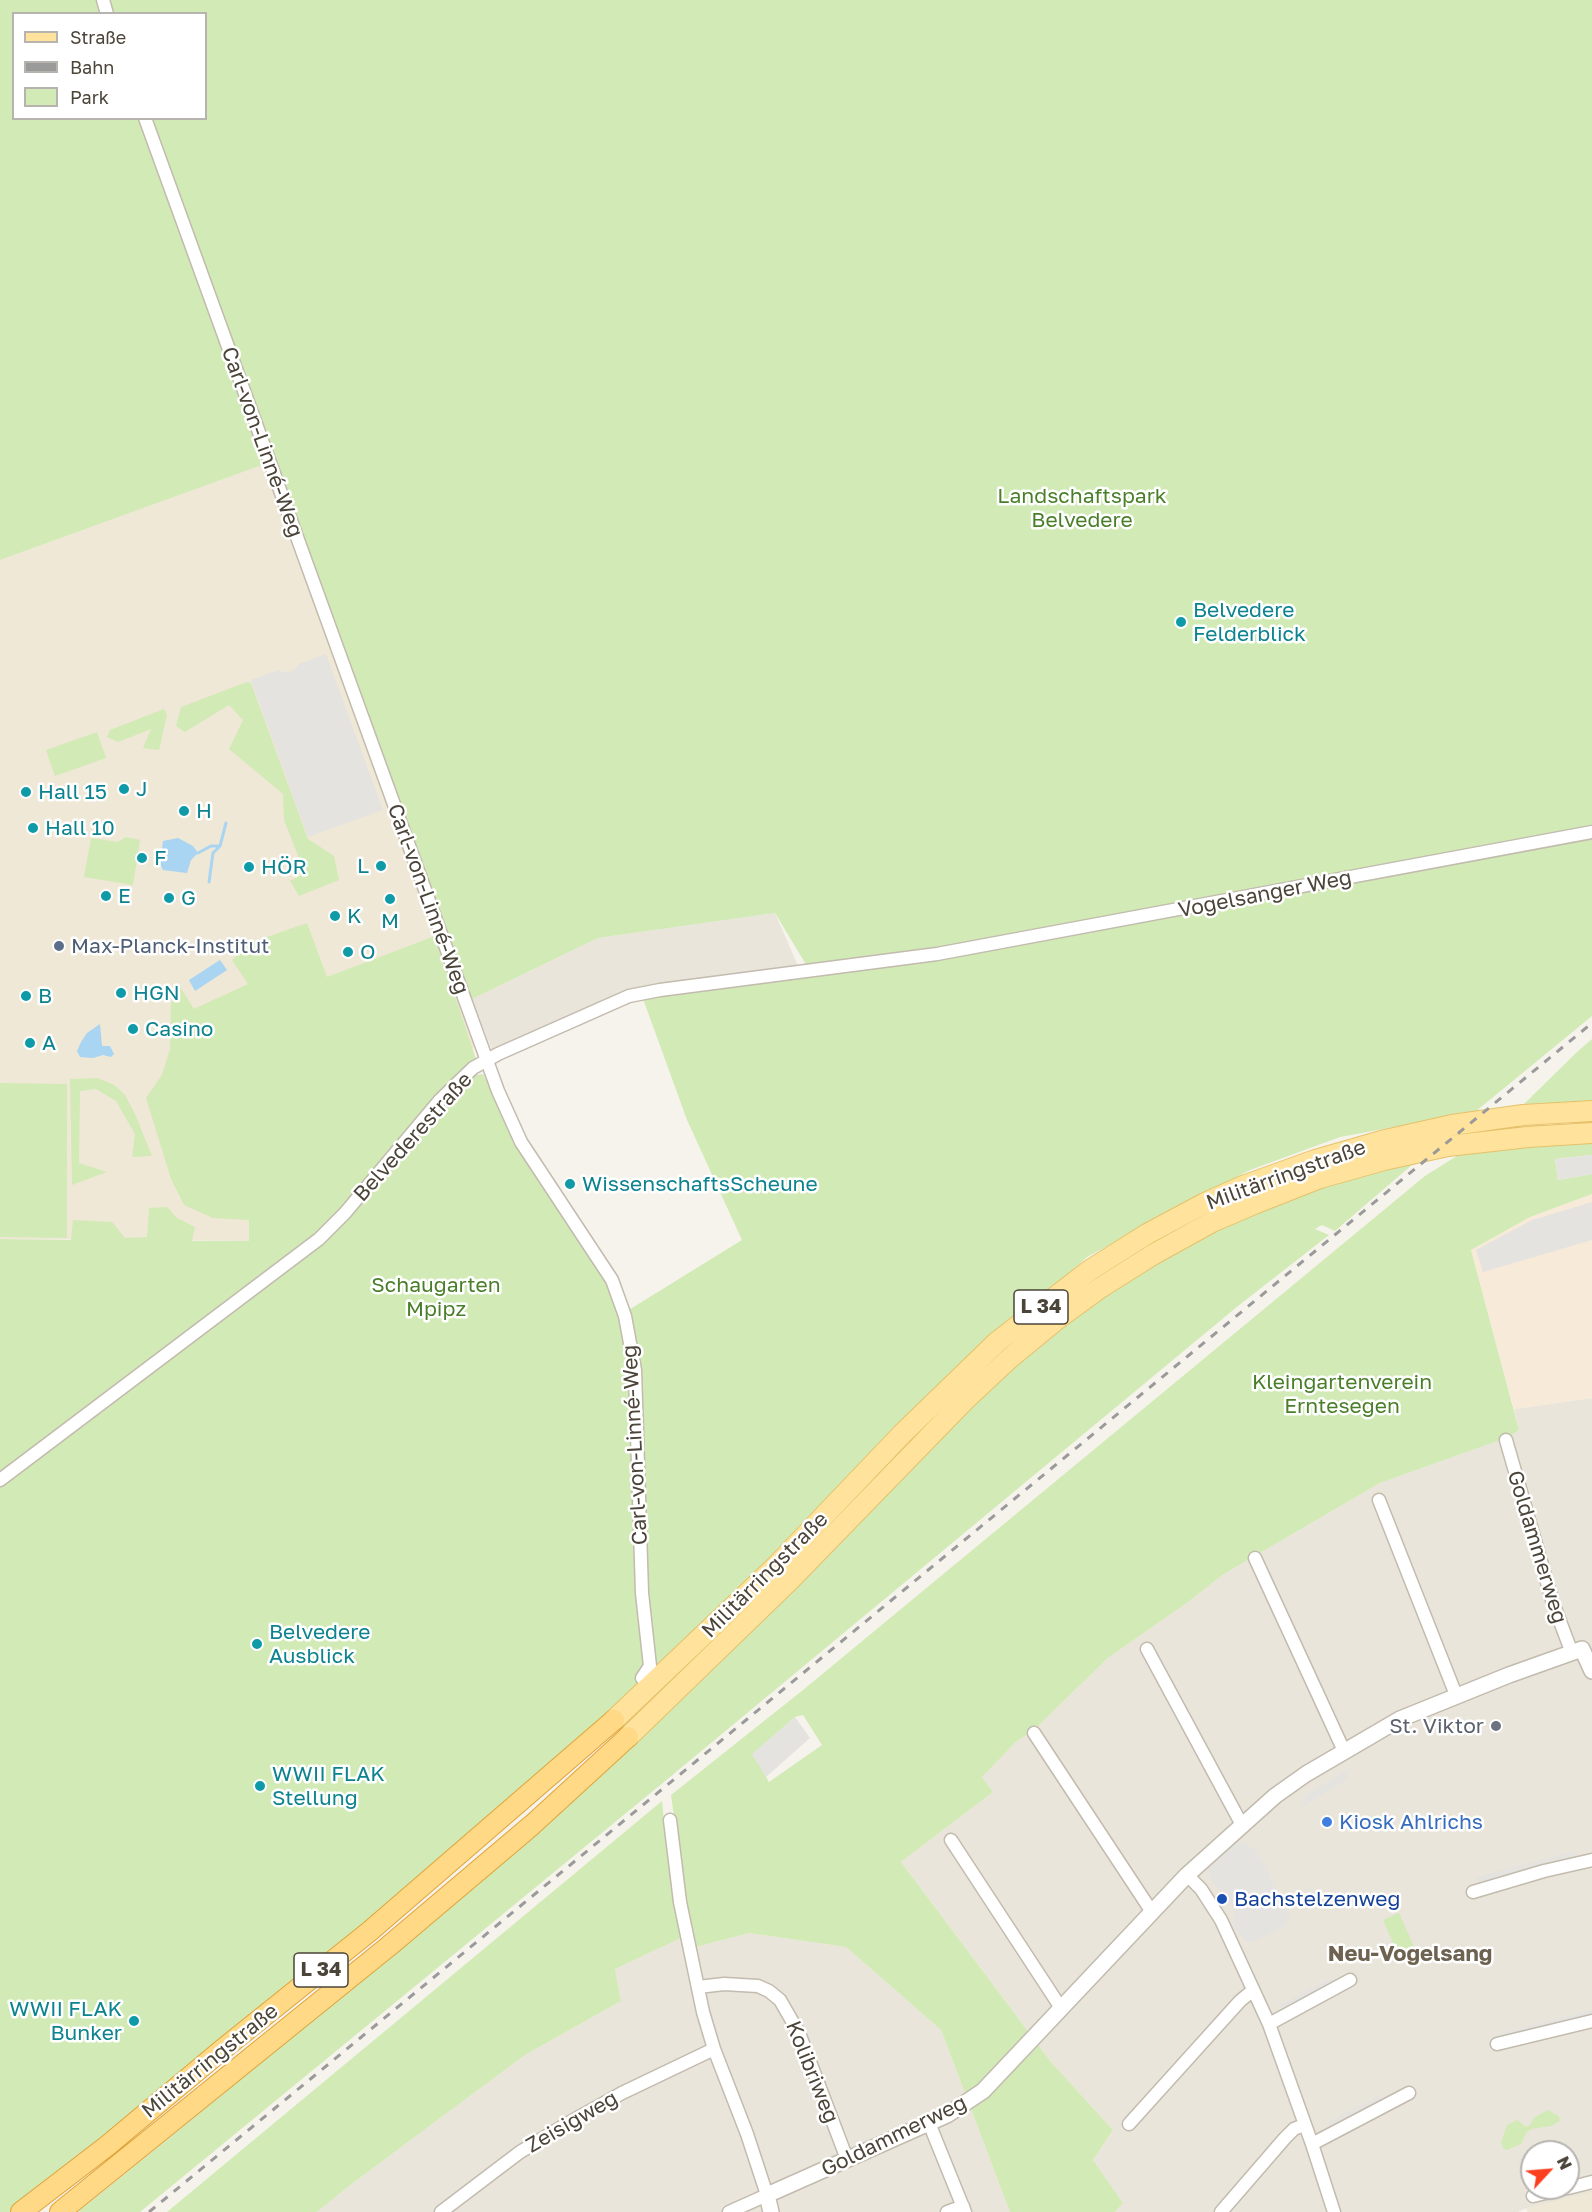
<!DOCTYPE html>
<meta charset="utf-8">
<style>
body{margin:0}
#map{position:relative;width:1592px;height:2212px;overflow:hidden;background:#f6f3ec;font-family:"Golos Text",sans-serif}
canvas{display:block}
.legend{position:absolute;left:12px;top:12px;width:195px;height:108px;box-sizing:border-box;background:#fff;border:2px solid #b7b4b0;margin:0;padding:8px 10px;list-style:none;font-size:18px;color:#4b4439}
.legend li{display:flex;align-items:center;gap:12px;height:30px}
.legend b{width:30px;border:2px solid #b7b4b0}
.north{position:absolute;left:1520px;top:2140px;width:60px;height:60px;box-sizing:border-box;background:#fff;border:2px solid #b7b4b0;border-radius:50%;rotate:64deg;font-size:16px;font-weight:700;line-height:24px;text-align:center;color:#4b4439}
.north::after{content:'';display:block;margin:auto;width:21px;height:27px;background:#fc3f1d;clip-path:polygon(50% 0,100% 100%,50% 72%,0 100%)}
</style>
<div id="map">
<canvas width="1592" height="2212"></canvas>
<ul class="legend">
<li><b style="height:8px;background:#ffe39c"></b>Straße</li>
<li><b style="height:8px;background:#9a9a9a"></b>Bahn</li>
<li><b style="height:16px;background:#d2eab5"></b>Park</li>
</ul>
<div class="north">N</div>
</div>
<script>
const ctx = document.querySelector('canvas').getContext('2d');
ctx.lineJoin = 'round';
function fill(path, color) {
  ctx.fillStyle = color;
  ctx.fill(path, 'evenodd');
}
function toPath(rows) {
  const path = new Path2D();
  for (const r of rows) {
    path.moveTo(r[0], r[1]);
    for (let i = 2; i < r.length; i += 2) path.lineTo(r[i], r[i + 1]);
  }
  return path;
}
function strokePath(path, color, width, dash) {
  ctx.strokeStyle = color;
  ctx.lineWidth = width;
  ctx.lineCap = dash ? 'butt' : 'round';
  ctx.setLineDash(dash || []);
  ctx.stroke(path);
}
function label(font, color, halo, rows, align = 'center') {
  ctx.font = font + ' "Golos Text",sans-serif';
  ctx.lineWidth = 5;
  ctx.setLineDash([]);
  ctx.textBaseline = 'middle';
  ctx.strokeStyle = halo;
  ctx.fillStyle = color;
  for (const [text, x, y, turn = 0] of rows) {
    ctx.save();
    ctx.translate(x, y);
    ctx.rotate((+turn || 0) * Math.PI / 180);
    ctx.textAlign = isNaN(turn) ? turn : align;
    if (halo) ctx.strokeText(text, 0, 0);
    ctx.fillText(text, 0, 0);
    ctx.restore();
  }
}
const residential = toPath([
 [775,913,798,966,635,988,492,1050,472,999,598,938],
 [1592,1398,1592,2212,1528,2212,1526,2208,1518,2212,1115,2212,1123,2203,1093,2160,1113,2130,1051,2062,901,1862,993,1792,982,1777,1016,1742,1035,1729,1108,1658,1188,1602,1224,1574,1380,1483,1509,1437,1519,1430,1514,1409],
 [1532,2152,1568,2152,1568,2188,1532,2188],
 [749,1933,846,1947,941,2030,1010,2212,317,2212,349,2186,525,2055,621,2001,615,1969,681,1938,696,1947]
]);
const commercial = toPath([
 [1592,1194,1592,1398,1514,1409,1471,1250,1530,1217]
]);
const education = toPath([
 [264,464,402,846,477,1044,423,1101,250,1241,0,1239,0,560],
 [1592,2192,1592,2212,1528,2212,1526,2208]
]);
const green = toPath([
 [0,0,1592,0,1592,1016,1475,1112,1340,1137,1250,1170,1087,1257,938,1389,814,1517,664,1663,446,1863,14,2212,0,2212,0,1239,71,1240,73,1220,112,1222,125,1238,147,1237,149,1208,167,1207,177,1218,195,1227,192,1241,249,1241,249,1220,213,1218,184,1205,171,1179,146,1098,162,1075,170,1049,171,1003,180,987,194,1009,248,984,232,960,243,951,241,946,307,923,327,977,435,936,476,1059,446,1088,471,1076,483,1074,521,1151,627,1311,742,1240,687,1120,642,996,813,976,775,913,598,938,472,999,273,461,0,560],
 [14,14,206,14,206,118,14,118],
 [247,682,251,683,308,839,334,856,339,880,299,896,290,881,305,873,284,820,283,794,229,749,243,720,229,705,185,732,176,726,181,707],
 [164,709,167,715,159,750,143,748,151,729,118,742,107,737,110,730],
 [97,732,106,758,55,776,46,750],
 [126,837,140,840,133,885,84,877,91,838,118,842],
 [1592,1039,1592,1102,1521,1107,1577,1052],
 [98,1078,114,1085,125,1095,135,1114,152,1156,132,1157,135,1134,116,1101,96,1089,80,1091,79,1163,107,1172,72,1185,70,1079],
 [0,1083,67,1084,67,1238,0,1237],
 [1592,1138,1592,1155,1555,1159,1558,1180,1592,1174,1592,1194,1530,1217,1471,1250,1519,1430,1509,1437,1380,1483,1224,1574,1188,1602,1108,1658,1035,1729,1016,1742,982,1777,993,1792,901,1862,1051,2062,1113,2130,1093,2160,1123,2203,1115,2212,1010,2212,941,2030,846,1947,749,1933,696,1947,686,1902,671,1795,803,1690,1425,1176,1474,1145],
 [803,1715,822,1745,769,1782,753,1754,795,1717],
 [1420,1158,1335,1231,1322,1225,1315,1229,1329,1235,1238,1306,670,1777,140,2212,78,2212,223,2094,231,2083,588,1784,713,1668,857,1525,967,1409,1025,1356,1083,1308,1193,1240,1311,1188],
 [662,1801,668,1862,681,1938,615,1969,621,2001,525,2055,349,2186,317,2212,167,2212],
 [1399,1913,1417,1953,1401,1961,1383,1920],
 [1548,2110,1559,2116,1560,2121,1551,2126,1531,2129,1527,2132,1521,2144,1507,2150,1503,2148,1501,2142,1507,2125,1517,2120,1526,2127,1529,2126,1535,2117]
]);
const parking = toPath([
 [326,654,383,810,308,837,251,680,278,670,286,673,294,670,299,664],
 [1592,1155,1592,1174,1558,1180,1555,1159],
 [1592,1202,1592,1240,1483,1272,1476,1250,1532,1220],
 [795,1717,810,1738,766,1777,752,1754],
 [1350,1768,1346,1780,1302,1807,1305,1796],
 [1239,1842,1244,1843,1254,1849,1265,1865,1289,1913,1289,1918,1283,1928,1250,1943,1244,1939,1238,1932,1232,1922,1235,1912,1224,1892,1214,1884,1207,1871,1230,1847],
 [1573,1852,1581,1858,1482,1884,1476,1877],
 [1332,1978,1336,1984,1283,2012,1280,2005],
 [1592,2010,1592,2018,1504,2041,1496,2035],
 [1381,2095,1384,2102,1331,2129,1328,2122]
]);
const water = toPath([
 [178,838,193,846,198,853,191,860,187,873,163,870,160,864,163,841],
 [220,960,227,970,195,991,189,980],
 [100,1024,102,1046,110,1046,114,1054,111,1057,103,1055,93,1058,80,1057,77,1051,81,1042,87,1033]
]);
const stream = toPath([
 [198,853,211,846,220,846,226,823],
 [209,882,213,853,220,846]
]);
const minor = toPath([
 [103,0,107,14],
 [145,118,498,1091,521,1142,612,1280,625,1316,635,1370,642,1593,650,1666,642,1678],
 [1506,1440,1553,1603,1572,1653],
 [0,1480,319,1239,345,1213,439,1101,473,1068,498,1054,629,996,660,990,937,954,1592,832],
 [1379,1500,1456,1695],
 [1255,1558,1344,1751],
 [1147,1649,1242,1825],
 [1034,1733,1152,1912],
 [670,1820,680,1902,703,2012,714,2049,747,2134,767,2195,729,2212],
 [951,1840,1061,2008],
 [1187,1875,1201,1889,1221,1920,1269,2024,1312,2144,1334,2212],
 [1473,1892,1544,1871,1592,1860],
 [698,1987,724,1984,758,1986,769,1991,780,2000,799,2033,847,2159],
 [1269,2024,1350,1980],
 [1497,2044,1592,2021],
 [929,2123,965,2212],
 [1129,2124,1240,2001,1252,1991],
 [1312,2144,1409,2093],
 [1568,2188,1592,2182],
 [1533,2196,1567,2188],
 [441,2212,520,2152,572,2121,622,2093,714,2049],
 [947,2212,963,2206],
 [1221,2212,1285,2138,1294,2129,1304,2125]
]);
const tertiary = toPath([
 [771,2212,767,2195,947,2115,983,2091,1187,1875,1275,1796,1306,1774,1400,1719,1509,1675,1582,1649,1592,1671]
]);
const primary = toPath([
 [614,1720,776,1566,902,1434,997,1342,1090,1270,1147,1234,1205,1203,1243,1186,1315,1160,1381,1141,1452,1125,1523,1115,1592,1111],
 [628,1737,791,1579,964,1401,1010,1358,1055,1321,1100,1288,1154,1254,1212,1222,1254,1204,1320,1178,1384,1160,1448,1146,1528,1137,1592,1133]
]);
const trunk = toPath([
 [21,2212,107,2146,223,2049,370,1931,614,1720],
 [60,2212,389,1946,532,1825,628,1737]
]);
const rail = toPath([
 [149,2212,1592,1023]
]);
const markers = [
 [1181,622,6,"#0f9aa8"],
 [124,789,6,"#0f9aa8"],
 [26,792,6,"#0f9aa8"],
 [184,811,6,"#0f9aa8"],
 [33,828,6,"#0f9aa8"],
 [142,858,6,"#0f9aa8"],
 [381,866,6,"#0f9aa8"],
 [249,867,6,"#0f9aa8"],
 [106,896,6,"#0f9aa8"],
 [169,898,6,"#0f9aa8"],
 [390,899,6,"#0f9aa8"],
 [335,916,6,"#0f9aa8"],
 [59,946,6,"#5c6f8a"],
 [348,952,6,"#0f9aa8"],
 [121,993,6,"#0f9aa8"],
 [26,996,6,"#0f9aa8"],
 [133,1029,6,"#0f9aa8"],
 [30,1043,6,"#0f9aa8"],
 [570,1184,6,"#0f9aa8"],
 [257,1644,6,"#0f9aa8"],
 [1496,1726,6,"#6b7280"],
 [260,1786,6,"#0f9aa8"],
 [1327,1822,6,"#3f7fe0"],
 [1222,1899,6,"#1a4fb4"],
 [134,2021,6,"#0f9aa8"]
];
const shields = [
 [1041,1307,54],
 [321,1970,54]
];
const shieldNames = [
 ["L 34",1041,1307],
 ["L 34",321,1970]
];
const streetNames = [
 ["Carl-von-Linné-Weg",262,442,70],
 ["Vogelsanger Weg",1265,894,-11],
 ["Carl-von-Linné-Weg",428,899,70],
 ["Belvederestraße",413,1137,-48],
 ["Militärringstraße",1286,1175,-20],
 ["Carl-von-Linné-Weg",635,1445,-93],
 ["Goldammerweg",1537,1547,73],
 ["Militärringstraße",765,1575,-45],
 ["Militärringstraße",210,2061,-39],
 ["Kolibriweg",812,2072,68],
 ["Zeisigweg",572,2122,-30],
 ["Goldammerweg",894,2136,-26]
];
const parkNames = [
 ["Landschaftspark",1082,496],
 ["Belvedere",1082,520],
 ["Schaugarten",436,1285],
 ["Mpipz",436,1309],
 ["Kleingartenverein",1342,1382],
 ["Erntesegen",1342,1406]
];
const cultureNames = [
 ["Belvedere",1193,610],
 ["Felderblick",1193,634],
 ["J",136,789],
 ["Hall 15",38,792],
 ["H",196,811],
 ["Hall 10",45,828],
 ["F",154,858],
 ["L",369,866,"right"],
 ["HÖR",261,867],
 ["E",118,896],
 ["G",181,898],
 ["K",347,916],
 ["M",390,921,"center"],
 ["O",360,952],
 ["HGN",133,993],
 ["B",38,996],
 ["Casino",145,1029],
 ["A",42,1043],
 ["WissenschaftsScheune",582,1184],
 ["Belvedere",269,1632],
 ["Ausblick",269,1656],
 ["WWII FLAK",272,1774],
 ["Stellung",272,1798],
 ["WWII FLAK",122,2009,"right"],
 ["Bunker",122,2033,"right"]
];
const serviceNames = [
 ["Max-Planck-Institut",71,946]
];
const worshipNames = [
 ["St. Viktor",1484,1726]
];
const shopNames = [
 ["Kiosk Ahlrichs",1339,1822]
];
const transitNames = [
 ["Bachstelzenweg",1234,1899]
];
const neighbourhoodNames = [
 ["Neu-Vogelsang",1410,1954]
];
fill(residential, '#eae5da');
fill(commercial, '#f7ead8');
fill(education, '#efe8d6');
fill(green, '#d2eab5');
fill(parking, '#e5e3e0');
fill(water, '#a9d4f2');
strokePath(stream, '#a9d4f2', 3);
strokePath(minor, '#c2bbae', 15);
strokePath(tertiary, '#c2bbae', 18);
strokePath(primary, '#e6c16a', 22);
strokePath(trunk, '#e0a43c', 22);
strokePath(minor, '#fff', 12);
strokePath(tertiary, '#fff', 15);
strokePath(primary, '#ffe39c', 20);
strokePath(trunk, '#ffd985', 20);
strokePath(rail, '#9a9a9a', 3, [8, 8]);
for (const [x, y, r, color] of markers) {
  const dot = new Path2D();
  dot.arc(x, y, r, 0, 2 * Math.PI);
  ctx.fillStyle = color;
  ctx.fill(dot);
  strokePath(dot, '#fff', 2);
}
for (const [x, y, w] of shields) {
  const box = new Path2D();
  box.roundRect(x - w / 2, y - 17, w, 34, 4.5);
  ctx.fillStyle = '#fff';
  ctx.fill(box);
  strokePath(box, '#4b4439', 1.5);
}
label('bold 20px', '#4b4439', null, shieldNames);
label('21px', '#4b4439', '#fff', streetNames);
label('21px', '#4a7f2a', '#fff', parkNames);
label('21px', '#0d838f', '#fff', cultureNames, 'left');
label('21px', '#4e5e75', '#fff', serviceNames, 'left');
label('21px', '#5b616d', '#fff', worshipNames, 'right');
label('21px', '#366cbe', '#fff', shopNames, 'left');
label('21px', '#164399', '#fff', transitNames, 'left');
label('bold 22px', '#6e6250', '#fff', neighbourhoodNames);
</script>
